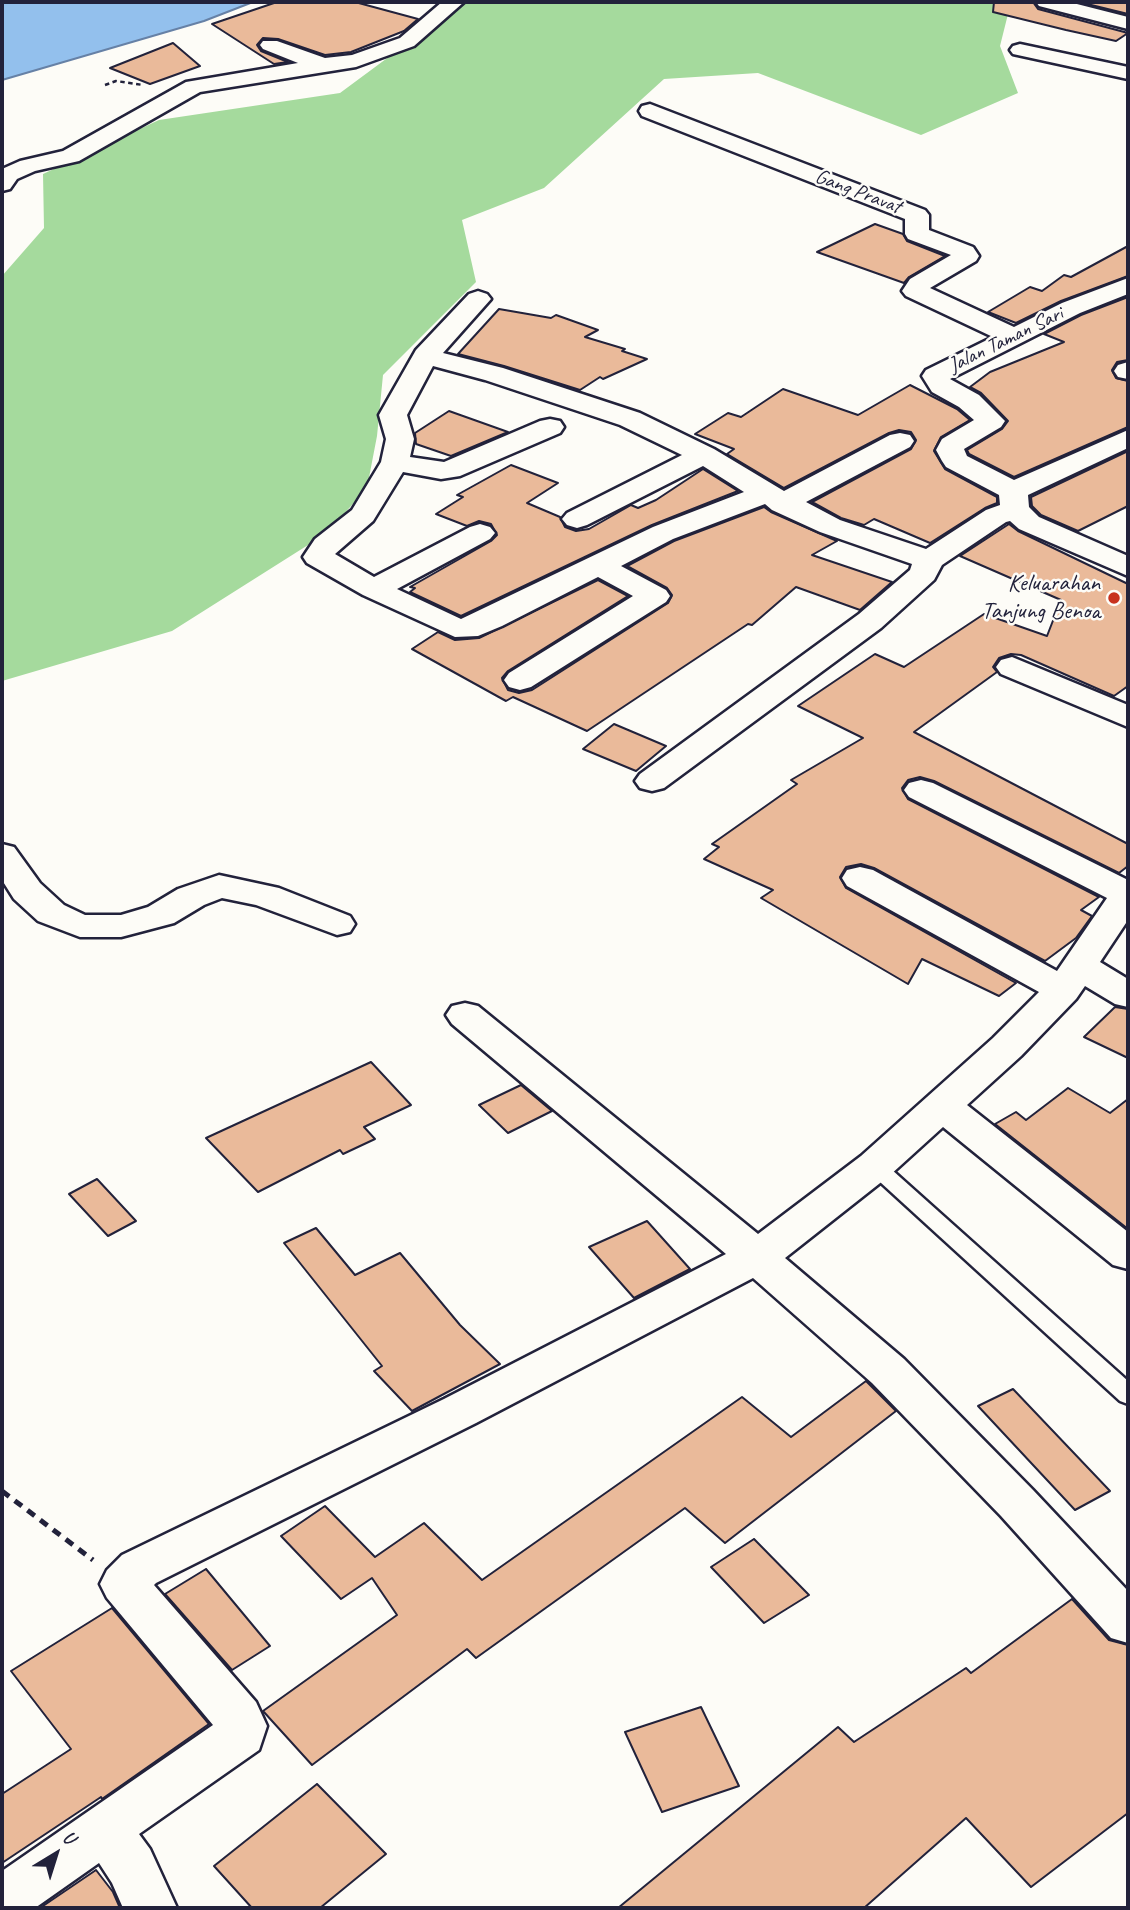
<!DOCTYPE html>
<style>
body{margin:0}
#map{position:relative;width:1130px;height:1910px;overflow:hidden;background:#fdfcf7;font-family:Caveat,sans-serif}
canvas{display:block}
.frame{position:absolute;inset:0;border:4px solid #22223b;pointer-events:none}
.north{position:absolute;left:21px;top:1819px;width:70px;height:70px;-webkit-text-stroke:5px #fdfcf7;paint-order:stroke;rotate:38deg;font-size:19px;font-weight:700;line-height:28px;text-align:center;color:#22223b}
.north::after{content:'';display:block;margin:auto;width:24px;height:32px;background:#22223b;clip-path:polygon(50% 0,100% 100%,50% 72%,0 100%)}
</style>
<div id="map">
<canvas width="1130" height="1910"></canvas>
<div class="frame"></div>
<div class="north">U</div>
</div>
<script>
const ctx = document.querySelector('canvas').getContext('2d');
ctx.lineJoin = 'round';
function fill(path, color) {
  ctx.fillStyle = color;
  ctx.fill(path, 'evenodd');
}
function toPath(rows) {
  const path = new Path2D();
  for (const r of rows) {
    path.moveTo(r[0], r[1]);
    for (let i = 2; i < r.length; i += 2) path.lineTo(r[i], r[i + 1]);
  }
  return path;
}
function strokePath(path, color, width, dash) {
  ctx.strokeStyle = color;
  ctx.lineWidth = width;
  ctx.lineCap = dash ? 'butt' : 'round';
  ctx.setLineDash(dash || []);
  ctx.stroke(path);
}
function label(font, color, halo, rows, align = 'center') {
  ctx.font = font + ' Caveat,sans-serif';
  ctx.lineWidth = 5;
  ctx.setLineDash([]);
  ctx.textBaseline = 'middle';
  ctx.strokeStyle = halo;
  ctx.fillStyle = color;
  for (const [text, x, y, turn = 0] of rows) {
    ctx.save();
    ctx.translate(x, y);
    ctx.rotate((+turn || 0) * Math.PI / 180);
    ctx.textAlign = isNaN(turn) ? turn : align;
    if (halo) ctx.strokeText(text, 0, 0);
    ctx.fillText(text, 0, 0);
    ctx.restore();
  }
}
const green = toPath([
 [463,2,1004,2,1010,6,1000,46,1018,93,921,135,758,73,664,79,544,188,462,220,476,282,383,375,377,436,367,488,327,533,172,631,2,681,2,276,44,228,43,174,159,120,340,93]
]);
const water = toPath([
 [2,2,253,2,204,21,2,80,2,2]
]);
const building = toPath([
 [277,2,355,2,418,19,404,31,351,52,325,55,278,39,263,38,257,45,261,51,288,62,274,64,212,24,277,2],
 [994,2,1033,2,1038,9,1128,33,1116,41,1066,30,993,12,994,2],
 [1079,2,1128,2,1128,14,1079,2],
 [173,43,200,66,150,84,110,68,173,43],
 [875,224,903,234,907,241,945,256,909,277,904,283,817,252,875,224],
 [1128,246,1128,276,1061,301,1016,323,988,312,1030,287,1042,291,1064,275,1071,277,1128,246],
 [1128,297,1128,360,1117,362,1112,370,1116,378,1128,381,1128,427,1014,477,969,454,967,450,1002,429,1008,421,981,393,970,387,990,372,1064,342,1044,334,1081,315,1128,297],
 [499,309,551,318,556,315,598,330,585,337,625,349,622,351,647,359,603,379,600,377,580,390,504,366,458,354,499,309],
 [910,385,957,409,970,420,941,437,934,451,945,469,997,497,997,503,985,508,930,543,874,519,864,525,841,518,812,502,911,449,916,440,911,432,899,430,889,433,784,488,727,454,734,449,695,434,728,413,741,417,783,389,858,415,910,385],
 [449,411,508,432,451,456,416,444,415,433,449,411],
 [1128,451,1128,506,1078,531,1041,515,1032,506,1031,497,1128,451],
 [511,465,558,483,527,503,560,517,565,527,576,531,589,529,631,505,638,508,656,500,703,469,738,491,652,525,461,616,410,592,415,588,410,587,491,541,497,535,491,524,479,521,467,526,436,514,463,497,457,495,511,465],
 [764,507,771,512,837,541,812,555,892,582,860,610,796,587,752,625,748,624,587,731,513,697,506,701,412,649,438,632,455,640,479,638,598,580,628,596,508,671,502,678,508,690,519,693,532,690,668,603,672,595,667,588,627,566,674,541,764,507],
 [1009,524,1018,531,1128,584,1128,686,1114,696,1021,655,1011,654,999,658,993,667,997,672,914,732,1128,844,1128,866,1119,873,934,781,920,777,908,780,902,788,908,799,1099,897,1081,910,1092,916,1076,938,1045,961,874,868,861,864,846,867,840,877,846,888,1016,983,999,996,922,959,908,984,761,898,773,890,704,859,719,847,712,844,797,784,791,780,863,738,798,706,875,654,904,667,984,614,1047,636,1061,600,960,556,1009,524],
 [614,724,666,746,636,771,583,749,614,724],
 [1115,1007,1128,1009,1128,1058,1084,1037,1115,1007],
 [371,1062,411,1105,364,1127,375,1139,343,1154,340,1150,258,1192,206,1138,371,1062],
 [521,1085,552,1111,508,1133,479,1105,521,1085],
 [1068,1088,1110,1113,1128,1099,1128,1229,995,1124,1016,1112,1026,1120,1068,1088],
 [97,1179,136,1221,108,1236,69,1194,97,1179],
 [647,1221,690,1269,634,1298,589,1247,647,1221],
 [316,1228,355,1275,400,1253,460,1325,500,1364,412,1411,374,1371,382,1366,284,1243,316,1228],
 [866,1381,896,1411,725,1543,685,1508,476,1658,467,1649,312,1765,263,1711,397,1615,372,1578,341,1599,281,1536,325,1506,375,1557,424,1523,482,1580,742,1397,791,1437,866,1381],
 [1013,1389,1110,1491,1075,1510,978,1406,1013,1389],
 [754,1539,809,1595,764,1623,711,1567,754,1539],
 [206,1569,270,1646,232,1670,165,1594,206,1569],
 [1072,1599,1109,1640,1128,1645,1128,1813,1031,1887,966,1818,864,1908,618,1908,838,1727,854,1742,966,1668,971,1673,1072,1599],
 [112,1608,209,1724,102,1799,101,1797,2,1863,2,1794,71,1749,11,1671,112,1608],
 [701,1707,739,1786,662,1812,625,1732,701,1707],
 [317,1784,386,1854,320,1908,252,1908,214,1866,317,1784],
 [96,1870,113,1892,120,1908,40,1908,96,1870]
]);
const pathFar1 = toPath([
 [105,85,116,81,143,85]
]);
const path = toPath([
 [2,1491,93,1560]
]);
const service = toPath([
 [875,1159,882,1161,1128,1381,1128,1404,1120,1401,868,1171,864,1166,868,1161,875,1159]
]);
const minor = toPath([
 [442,2,464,2,414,46,356,67,200,92,79,161,35,171,17,179,10,189,2,191,2,169,20,161,63,151,186,82,298,63,263,49,260,45,263,41,277,41,325,58,352,55,400,38,442,2],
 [1036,2,1069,2,1128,17,1128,29,1039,6,1036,2],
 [1020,44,1128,67,1128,79,1013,54,1010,50,1013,46,1020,44],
 [650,104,925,210,929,215,929,230,973,247,979,256,976,261,930,288,1014,327,1062,303,1128,278,1128,294,1080,313,950,379,979,395,1005,421,1001,427,964,449,967,456,1014,480,1128,430,1128,448,1028,495,1029,507,1039,517,1128,556,1128,576,1019,529,1010,521,1006,522,942,565,934,580,881,628,664,788,652,791,640,788,635,781,640,774,859,614,910,570,912,564,820,532,772,510,765,504,673,539,621,566,666,590,670,596,666,602,531,687,520,690,509,687,504,680,509,673,633,596,598,577,502,626,478,636,455,637,363,595,307,563,303,557,315,539,352,510,381,462,386,439,379,415,416,350,469,294,478,291,487,294,491,299,443,353,503,368,640,413,714,449,784,491,890,435,900,433,910,435,914,441,910,447,806,502,840,520,926,549,986,510,1000,505,999,495,946,467,942,461,936,450,942,439,974,420,959,407,932,392,922,376,926,370,993,337,906,296,902,291,910,279,951,255,908,239,905,234,905,219,642,116,639,111,642,106,650,104],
 [433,366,485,380,620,425,682,455,567,513,562,519,567,525,577,528,587,525,703,466,744,492,653,527,461,619,397,589,490,539,495,533,490,527,480,524,470,527,374,577,335,554,373,521,403,472,441,479,460,476,560,433,564,427,560,421,550,419,540,421,444,462,410,457,414,439,407,415,433,366],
 [1128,362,1128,379,1118,377,1114,371,1118,365,1128,362],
 [1012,657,1128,705,1128,727,1001,674,996,667,1001,660,1012,657],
 [921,780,933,783,1128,880,1128,920,1100,962,1128,979,1128,1007,1115,1004,1085,986,1076,999,1021,1056,967,1105,1128,1232,1128,1269,1113,1265,943,1127,889,1176,785,1258,904,1359,1033,1490,1128,1591,1128,1643,1111,1638,1001,1516,872,1383,753,1278,476,1423,156,1583,154,1585,256,1702,267,1726,259,1750,139,1834,150,1849,177,1908,123,1908,112,1883,99,1863,35,1908,2,1908,2,1871,213,1725,107,1598,100,1584,107,1570,122,1555,444,1399,726,1254,452,1024,446,1015,452,1006,465,1003,478,1006,758,1234,861,1156,993,1038,1039,992,847,886,842,878,847,870,860,867,873,870,1057,971,1107,898,909,797,904,790,909,783,921,780],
 [2,844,14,847,40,883,64,905,85,915,121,915,148,907,178,889,219,875,279,888,350,916,355,924,350,932,337,935,256,905,222,898,204,905,174,923,121,937,80,937,38,921,14,899,2,880,2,844]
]);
const markers = [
 [1114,598,7,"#c8321e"]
];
const farStreetnames = [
 ["Gang Pravat",858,192,21],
 ["Jalan Taman Sari",1006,340,-26]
];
const poiNames = [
 ["Keluarahan",1100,584],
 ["Tanjung Benoa",1100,612]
];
fill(green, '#a5da9d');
fill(water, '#93c0ed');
strokePath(water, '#6681a6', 2);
fill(building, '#eaba9a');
strokePath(building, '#22223b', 2);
strokePath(service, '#22223b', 5);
strokePath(minor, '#22223b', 5);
strokePath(pathFar1, '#22223b', 2.5, [4.5, 3.5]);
strokePath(path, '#22223b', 5, [9, 7]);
fill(service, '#fdfcf7');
fill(minor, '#fdfcf7');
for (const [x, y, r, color] of markers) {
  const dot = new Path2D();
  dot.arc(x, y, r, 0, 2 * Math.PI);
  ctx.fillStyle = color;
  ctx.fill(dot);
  strokePath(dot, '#fdfcf7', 2.5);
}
label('21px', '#22223b', '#fdfcf7', farStreetnames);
label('24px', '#22223b', '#fdfcf7', poiNames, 'right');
</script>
